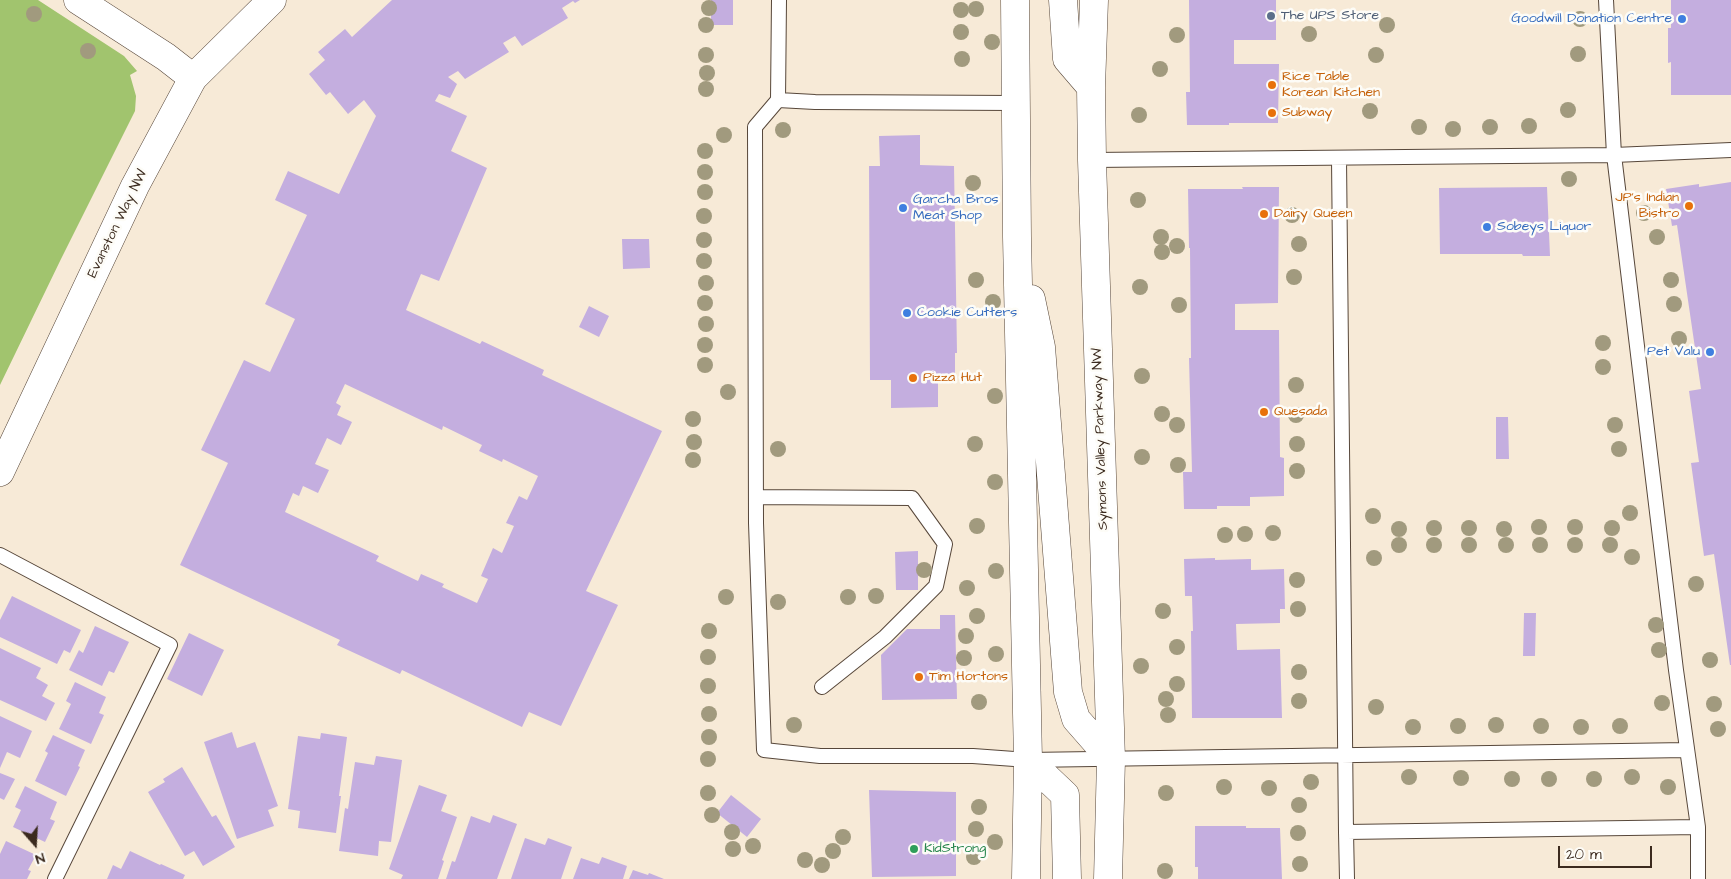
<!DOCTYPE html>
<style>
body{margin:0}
#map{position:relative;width:1731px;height:879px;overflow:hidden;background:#f7ead7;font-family:"Architects Daughter",sans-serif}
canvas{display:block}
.north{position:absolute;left:10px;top:819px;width:50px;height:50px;-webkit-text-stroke:4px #fdfcf7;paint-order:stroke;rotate:161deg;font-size:14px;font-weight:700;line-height:20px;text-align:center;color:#3b2a1e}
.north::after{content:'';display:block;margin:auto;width:18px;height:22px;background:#3b2a1e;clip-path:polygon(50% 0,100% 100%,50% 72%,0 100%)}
.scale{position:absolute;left:1558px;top:846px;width:94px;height:22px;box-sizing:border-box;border:2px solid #3b2a1e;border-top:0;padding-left:6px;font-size:15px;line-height:18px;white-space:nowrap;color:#3b2a1e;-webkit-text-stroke:4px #fdfcf7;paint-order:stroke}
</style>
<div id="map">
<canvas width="1731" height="879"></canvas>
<div class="north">N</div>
<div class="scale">20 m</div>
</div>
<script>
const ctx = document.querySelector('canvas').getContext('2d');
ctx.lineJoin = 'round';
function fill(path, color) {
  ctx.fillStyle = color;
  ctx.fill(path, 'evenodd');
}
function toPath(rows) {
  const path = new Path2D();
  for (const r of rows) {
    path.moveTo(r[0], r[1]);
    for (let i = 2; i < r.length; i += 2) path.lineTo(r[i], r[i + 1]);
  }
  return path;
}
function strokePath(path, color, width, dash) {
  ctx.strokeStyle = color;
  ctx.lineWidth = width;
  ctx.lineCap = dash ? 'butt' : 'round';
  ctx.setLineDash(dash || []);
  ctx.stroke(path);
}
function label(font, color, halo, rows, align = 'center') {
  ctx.font = font + ' "Architects Daughter",sans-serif';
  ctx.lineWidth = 5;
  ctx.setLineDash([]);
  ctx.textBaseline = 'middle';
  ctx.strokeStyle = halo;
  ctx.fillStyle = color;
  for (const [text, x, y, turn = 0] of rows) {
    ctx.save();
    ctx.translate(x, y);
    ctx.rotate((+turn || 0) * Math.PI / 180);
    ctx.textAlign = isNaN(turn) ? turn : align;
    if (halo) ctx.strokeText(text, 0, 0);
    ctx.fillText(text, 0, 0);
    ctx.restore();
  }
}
const green = toPath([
 [0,0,38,0,124,56,137,71,130,75,136,96,135,111,61,259,0,385]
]);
const building = toPath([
 [392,0,580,0,575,3,573,1,562,8,568,18,522,46,515,36,503,43,509,52,465,79,458,71,448,77,457,84,450,98,439,94,435,101,467,116,451,151,487,168,439,281,421,274,406,310,480,344,482,341,544,370,542,375,662,431,586,591,618,605,561,726,529,712,522,727,402,670,400,674,337,645,340,640,180,565,228,463,201,450,244,360,270,372,295,319,265,304,307,215,275,200,288,171,339,194,376,116,364,100,348,114,330,92,326,95,309,74,325,60,318,52,345,29,352,37],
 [345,384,442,430,443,426,482,445,479,451,502,462,503,459,538,476,527,500,519,496,506,523,514,526,502,553,493,548,481,576,488,579,477,603,442,587,444,584,421,574,418,581,376,561,379,556,285,512,293,493,299,496,303,486,318,493,329,470,315,464,327,438,341,445,352,422,337,415,341,406,336,403],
 [711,0,733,0,733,25,711,25],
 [1189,0,1276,0,1276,40,1234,40,1234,64,1279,64,1278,123,1229,123,1229,125,1187,125,1186,92,1190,92],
 [1671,0,1731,0,1731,95,1671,95,1671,62,1668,63,1668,28,1671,28],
 [920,135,920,165,954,166,957,353,955,353,955,380,938,380,938,407,891,408,891,380,870,380,869,166,880,166,879,136],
 [1731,182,1731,665,1730,665,1714,554,1704,556,1691,463,1699,462,1689,391,1701,389,1677,225,1672,226,1666,189,1699,184,1699,187],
 [1242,187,1279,187,1278,303,1235,304,1235,330,1279,330,1280,457,1284,458,1284,496,1250,497,1250,506,1217,506,1217,509,1184,509,1183,472,1192,472,1189,358,1191,358,1190,248,1189,248,1188,189,1243,189],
 [1547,187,1550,256,1523,256,1522,254,1440,254,1439,188],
 [622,239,649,239,650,268,623,269],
 [589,306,609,316,599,337,579,327],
 [1496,417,1508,417,1509,459,1496,459],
 [918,551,918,590,896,590,895,552],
 [1215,558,1215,560,1251,559,1251,570,1284,569,1285,609,1280,609,1280,623,1236,624,1237,650,1280,649,1282,718,1192,718,1191,631,1193,631,1192,596,1185,596,1184,559],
 [12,596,81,630,70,653,64,650,57,664,0,637,0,620],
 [1524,613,1536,613,1535,656,1523,656],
 [940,615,955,615,957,699,882,700,881,655,907,629,940,629],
 [95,626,129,642,114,673,109,671,102,686,69,670,79,650,83,653],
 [189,633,224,650,202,696,167,679],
 [0,648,41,668,36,678,48,685,42,696,55,703,46,721,0,700],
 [75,682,106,697,99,713,104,715,91,744,59,729,71,704,66,701],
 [0,716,32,731,20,758,7,752,0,768],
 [232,732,237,748,255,742,278,806,268,810,274,826,237,839,204,742],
 [321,733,347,737,339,796,341,796,336,833,298,828,300,811,288,809,298,736,320,739],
 [53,735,85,750,78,766,80,767,66,796,35,781,48,753,45,751],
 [376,756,402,760,391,842,379,841,378,856,339,851,345,808,348,809,355,762,374,765],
 [182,767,212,817,216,815,235,847,203,866,194,851,185,856,148,792,165,782,163,779],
 [0,773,15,779,4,800,0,798],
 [419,785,447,795,441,811,457,817,442,860,444,861,438,879,401,879,403,875,389,869],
 [25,786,57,802,50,819,55,821,45,842,13,827,21,810,15,807],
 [869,790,956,792,956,876,872,877],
 [731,795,761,819,747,837,717,813],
 [493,815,517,824,497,879,446,879,452,861,455,862,471,816,490,823],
 [1195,826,1246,826,1246,828,1280,828,1282,879,1198,879,1198,867,1195,867],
 [525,838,545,845,548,838,572,847,561,879,511,879],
 [6,841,36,855,28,870,31,871,27,879,0,879,0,854],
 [130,851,160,865,161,864,185,875,183,879,107,879,113,865,121,869],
 [602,857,627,866,623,879,573,879,581,858,599,864],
 [633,870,648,875,649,873,664,879,629,879]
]);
const lane = toPath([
 [778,100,779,0],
 [1015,103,815,102,778,100,755,127,756,523,764,750,820,756,973,756,1028,760,1687,750],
 [1339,159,1346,832,1698,827,1676,670,1614,155,1606,0],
 [1092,160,1614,155,1731,150],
 [756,497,912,498,945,544,936,586,885,637,822,687],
 [0,555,170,645,55,879],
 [1698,827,1698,879],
 [1346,832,1347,879]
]);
const street = toPath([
 [78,0,166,57,193,78]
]);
const secondary = toPath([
 [1015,0,1017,237,1028,760,1026,879],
 [1063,0,1067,59,1091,87],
 [1094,0,1091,87,1092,160,1111,759,1108,879],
 [1031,299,1041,347,1068,692,1076,719,1111,759],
 [0,472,135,186,193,78,272,0],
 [1028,760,1065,795,1067,879]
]);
const trees = [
 [709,8],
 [976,9],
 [961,10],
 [34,14],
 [1580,19],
 [706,25],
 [1387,25],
 [961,32],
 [1309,34],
 [1177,35],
 [992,42],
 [88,51],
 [1578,54],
 [706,55],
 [1376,55],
 [962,59],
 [1160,69],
 [707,73],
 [706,89],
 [1568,110],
 [1370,111],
 [1139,115],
 [1529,126],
 [1419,127],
 [1490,127],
 [1453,129],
 [783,130],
 [724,135],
 [705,151],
 [705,172],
 [1569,179],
 [973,183],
 [705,192],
 [1138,200],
 [1644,213],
 [1292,215],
 [704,216],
 [1161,237],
 [1657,237],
 [704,240],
 [1299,244],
 [1177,246],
 [1162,252],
 [704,261],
 [1294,277],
 [976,280],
 [1671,280],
 [706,283],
 [1140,287],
 [993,302],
 [705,303],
 [1674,304],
 [1179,305],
 [706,324],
 [1679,339],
 [1603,343],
 [705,345],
 [705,365],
 [1603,367],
 [1142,376],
 [1296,385],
 [728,392],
 [995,396],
 [1162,414],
 [1296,415],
 [693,419],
 [1177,425],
 [1615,425],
 [694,442],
 [975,444],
 [1297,444],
 [778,449],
 [1619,449],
 [1142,457],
 [693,460],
 [1178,465],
 [1297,471],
 [995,482],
 [1630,513],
 [1373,516],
 [977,526],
 [1539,527],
 [1575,527],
 [1434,528],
 [1469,528],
 [1612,528],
 [1399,529],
 [1504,529],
 [1273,533],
 [1245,534],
 [1225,535],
 [1399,545],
 [1434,545],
 [1469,545],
 [1506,545],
 [1540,545],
 [1575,545],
 [1610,545],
 [1632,557],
 [1374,558],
 [924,570],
 [996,571],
 [1297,580],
 [1696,584],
 [967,588],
 [876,596],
 [726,597],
 [848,597],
 [778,602],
 [1298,609],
 [1163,611],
 [977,616],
 [1656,625],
 [709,631],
 [966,636],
 [1177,647],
 [1659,650],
 [996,654],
 [708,657],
 [964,658],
 [1710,660],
 [1141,666],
 [1299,672],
 [1177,684],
 [708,686],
 [1166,699],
 [1299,701],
 [979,702],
 [1662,703],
 [1714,704],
 [1376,707],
 [709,714],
 [1168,715],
 [794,725],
 [1496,725],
 [1458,726],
 [1541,726],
 [1620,726],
 [1413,727],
 [1581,727],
 [1718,729],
 [709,737],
 [708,759],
 [1409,777],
 [1632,777],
 [1461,778],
 [1512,779],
 [1549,779],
 [1594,779],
 [1311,782],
 [1224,787],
 [1668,787],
 [1269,788],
 [708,793],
 [1166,793],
 [1299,805],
 [979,807],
 [712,815],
 [976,829],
 [732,832],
 [1298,833],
 [843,837],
 [995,842],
 [753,846],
 [733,849],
 [833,851],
 [974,857],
 [805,860],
 [1300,864],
 [822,865],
 [1165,871]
];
const markers = [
 [1271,16,5,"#5c6f8a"],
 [1682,19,5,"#3f7fe0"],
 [1272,85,5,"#e8710a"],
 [1272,113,5,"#e8710a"],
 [1689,206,5,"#e8710a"],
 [903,208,5,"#3f7fe0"],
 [1264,214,5,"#e8710a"],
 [1487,227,5,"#3f7fe0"],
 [907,313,5,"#3f7fe0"],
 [1710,352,5,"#3f7fe0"],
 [913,378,5,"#e8710a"],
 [1264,412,5,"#e8710a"],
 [919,677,5,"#e8710a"],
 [914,849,5,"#2e9e5b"]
];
const serviceNames = [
 ["The UPS Store",1281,16]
];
const shopNames = [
 ["Goodwill Donation Centre",1672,19,"right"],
 ["Garcha Bros",913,200],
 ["Meat Shop",913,216],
 ["Sobeys Liquor",1497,227],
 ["Cookie Cutters",917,313],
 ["Pet Valu",1700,352,"right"]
];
const foodNames = [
 ["Rice Table",1282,77],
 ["Korean Kitchen",1282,93],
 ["Subway",1282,113],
 ["JP's Indian",1679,198,"right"],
 ["Bistro",1679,214,"right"],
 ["Dairy Queen",1274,214],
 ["Pizza Hut",923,378],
 ["Quesada",1274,412],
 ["Tim Hortons",929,677]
];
const streetNames = [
 ["Evanston Way NW",118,224,-64],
 ["Symons Valley Parkway NW",1101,439,-92]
];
const leisureNames = [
 ["KidStrong",924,849]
];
fill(green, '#a1c46e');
fill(building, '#c4aedf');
strokePath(lane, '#57473a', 16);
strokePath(street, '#57473a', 29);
strokePath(secondary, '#57473a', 29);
strokePath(lane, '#fff', 14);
strokePath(street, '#fff', 28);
strokePath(secondary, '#fff', 28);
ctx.fillStyle = '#a19a7e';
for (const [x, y] of trees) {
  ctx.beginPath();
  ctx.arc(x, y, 8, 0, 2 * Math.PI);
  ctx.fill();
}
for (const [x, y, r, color] of markers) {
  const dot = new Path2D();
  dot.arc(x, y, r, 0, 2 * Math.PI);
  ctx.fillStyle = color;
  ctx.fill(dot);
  strokePath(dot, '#fdfcf7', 2);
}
label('14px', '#4e5e75', '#fdfcf7', serviceNames, 'left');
label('14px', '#366cbe', '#fdfcf7', shopNames, 'left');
label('14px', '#c56008', '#fdfcf7', foodNames, 'left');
label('14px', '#3b2a1e', '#fdfcf7', streetNames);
label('14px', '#27864d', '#fdfcf7', leisureNames, 'left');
</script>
